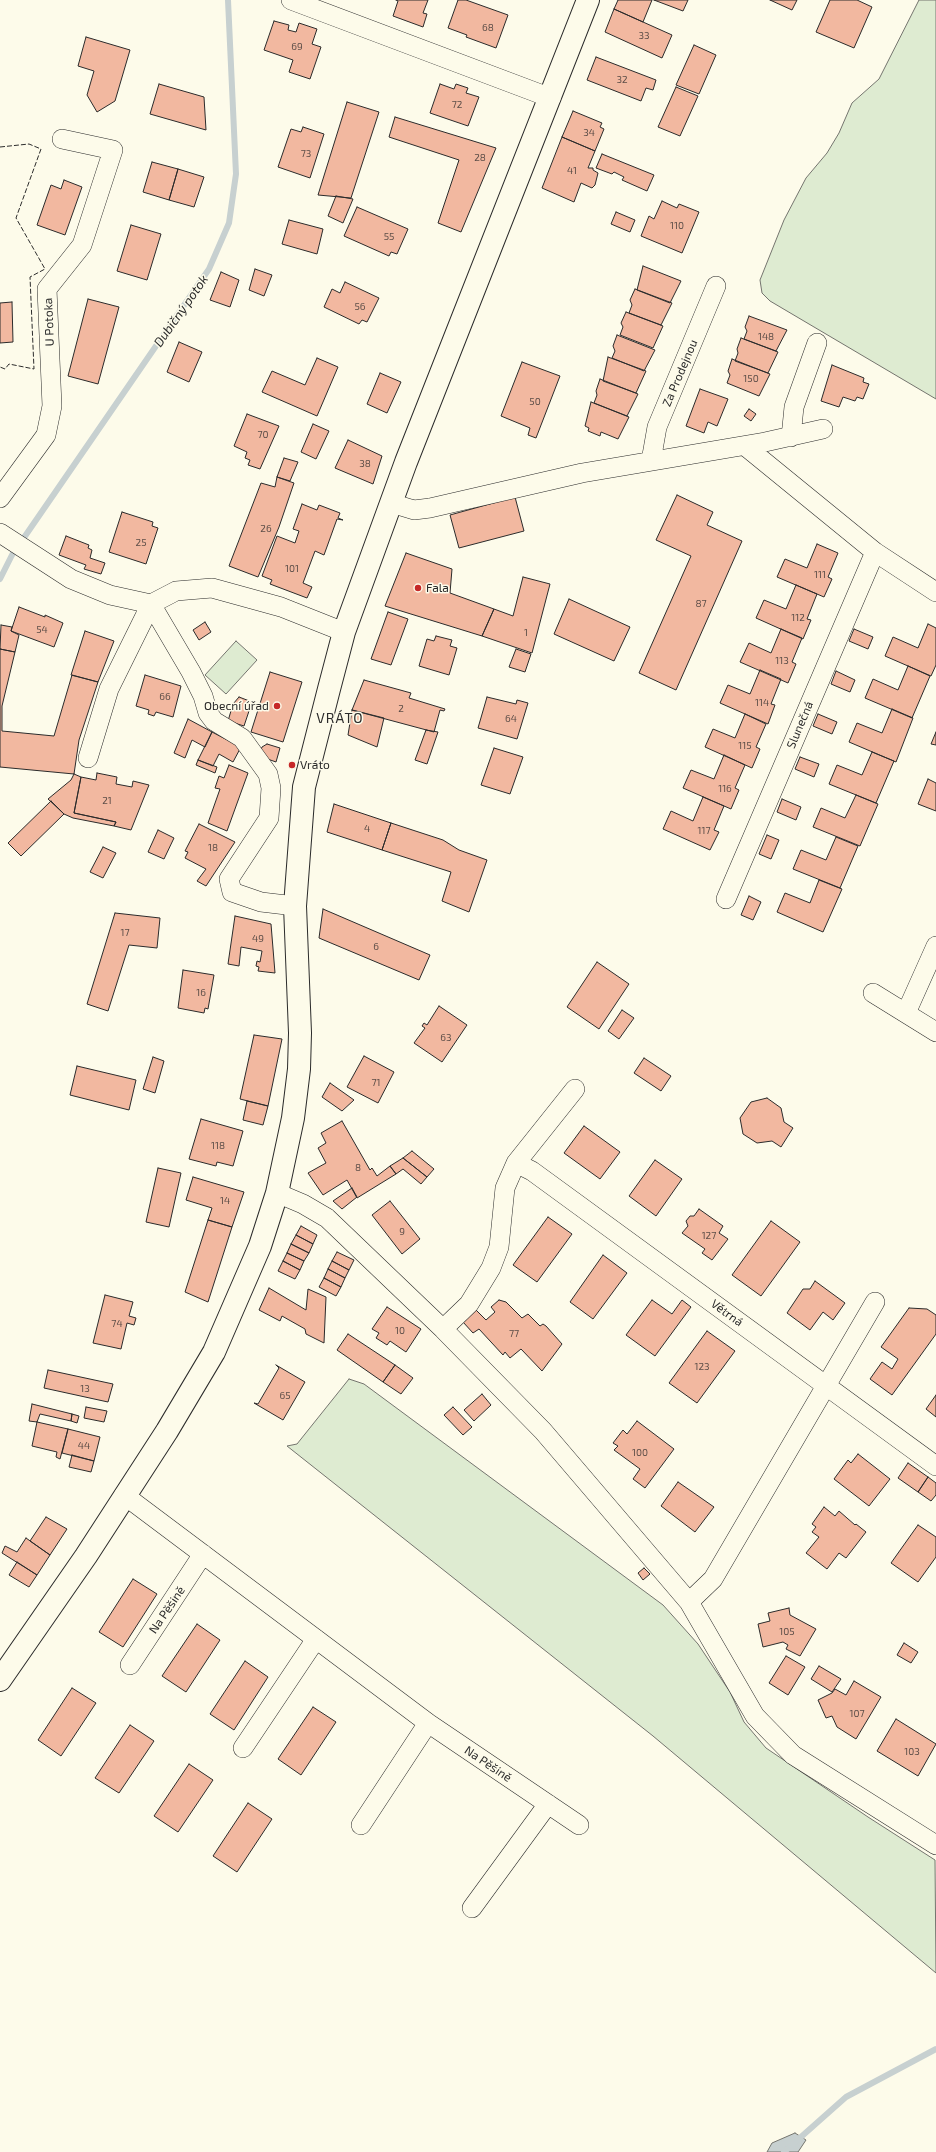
<!DOCTYPE html>
<meta charset="utf-8">
<style>
body{margin:0}
canvas{display:block;background:#fdfbea}
</style>
<canvas width="936" height="2152"></canvas>
<script>
const ctx = document.querySelector('canvas').getContext('2d');
ctx.lineJoin = 'round';
function fill(path, color) {
  ctx.fillStyle = color;
  ctx.fill(path, 'evenodd');
}
function toPath(rows) {
  const path = new Path2D();
  for (const r of rows) {
    path.moveTo(r[0], r[1]);
    for (let i = 2; i < r.length; i += 2) path.lineTo(r[i], r[i + 1]);
  }
  return path;
}
function strokePath(path, color, width, dash) {
  ctx.strokeStyle = color;
  ctx.lineWidth = width;
  ctx.lineCap = dash ? 'butt' : 'round';
  ctx.setLineDash(dash || []);
  ctx.stroke(path);
}
function label(font, color, halo, rows, align = 'center') {
  ctx.font = font + ' "Exo 2",sans-serif';
  ctx.lineWidth = 3;
  ctx.setLineDash([]);
  ctx.textBaseline = 'middle';
  ctx.strokeStyle = halo;
  ctx.fillStyle = color;
  for (const [text, x, y, turn = 0] of rows) {
    ctx.save();
    ctx.translate(x, y);
    ctx.rotate((+turn || 0) * Math.PI / 180);
    ctx.textAlign = isNaN(turn) ? turn : align;
    if (halo) ctx.strokeText(text, 0, 0);
    ctx.fillText(text, 0, 0);
    ctx.restore();
  }
}
const green = toPath([
 [919,0,936,0,936,399,770,301,762,293,760,280,784,220,806,178,827,153,839,133,852,103,879,79,919,0],
 [236,641,257,660,226,694,205,675,236,641],
 [349,1379,364,1384,663,1605,698,1644,730,1692,744,1722,766,1748,868,1817,935,1860,936,1973,653,1736,287,1446,297,1444,349,1379]
]);
const water = toPath([
 [795,2133,806,2140,798,2152,767,2152,772,2143,795,2133]
]);
const stream = toPath([
 [0,579,12,555,209,269,229,223,236,174,228,0],
 [784,2152,846,2097,936,2049]
]);
const building = toPath([
 [396,0,428,0,423,13,427,14,423,27,393,16,398,1,396,0],
 [458,0,466,0,508,15,496,48,466,37,467,35,448,28,458,0],
 [618,0,652,0,643,22,614,9,618,0],
 [654,0,688,0,683,11,654,0],
 [770,0,797,0,792,10,770,0],
 [830,0,857,0,872,7,854,48,816,32,830,0],
 [614,9,672,35,662,58,605,32,614,9],
 [274,21,289,25,288,30,296,32,299,23,317,29,312,44,321,47,310,79,289,72,293,60,264,50,274,21],
 [86,37,130,50,115,101,97,112,87,95,94,71,78,66,86,37],
 [694,45,716,55,699,94,676,85,694,45],
 [596,57,656,80,653,90,646,88,641,101,587,80,596,57],
 [159,84,204,97,206,130,150,114,159,84],
 [440,84,454,89,456,84,468,88,466,93,479,97,468,126,430,113,440,84],
 [676,87,698,96,680,136,658,127,676,87],
 [347,102,379,112,351,198,318,195,347,102],
 [573,111,602,123,600,127,604,129,595,151,562,137,573,111],
 [395,117,496,148,461,232,438,223,459,160,389,137,395,117],
 [303,127,324,134,310,178,278,167,291,129,301,132,303,127],
 [562,137,595,151,588,168,593,168,593,170,598,173,595,185,592,188,581,183,574,202,542,188,562,137],
 [602,154,654,175,647,191,622,180,624,177,614,172,612,174,596,168,602,154],
 [152,162,178,169,169,200,143,192,152,162],
 [178,169,204,177,194,207,169,200,178,169],
 [64,180,82,187,65,235,37,225,51,185,61,189,64,180],
 [336,196,353,199,343,223,328,216,336,196],
 [662,201,677,208,679,204,699,212,682,253,641,236,649,216,654,219,662,201],
 [357,207,408,229,397,254,391,252,389,256,344,236,357,207],
 [616,212,635,220,630,232,611,224,616,212],
 [289,220,323,229,317,254,282,244,289,220],
 [131,225,161,234,147,280,117,271,131,225],
 [643,266,681,281,670,303,637,290,643,266],
 [255,269,272,275,264,296,249,290,255,269],
 [221,272,239,280,230,307,210,300,221,272],
 [345,282,379,298,367,322,362,320,359,324,324,307,332,289,340,293,345,282],
 [635,289,672,303,661,325,629,313,632,305,630,300,635,289],
 [88,299,119,307,98,384,68,376,88,299],
 [12,302,13,342,0,343,0,303,12,302],
 [626,312,663,326,653,348,620,335,623,327,621,323,626,312],
 [749,316,787,330,776,351,744,339,747,331,745,327,749,316],
 [617,335,655,350,644,371,612,358,615,351,613,346,617,335],
 [741,338,778,352,768,373,735,361,738,353,737,349,741,338],
 [179,342,202,352,189,382,167,372,179,342],
 [608,357,646,371,636,393,603,381,608,357],
 [317,358,338,367,317,416,262,392,272,371,305,385,317,358],
 [732,359,770,374,759,396,727,383,730,375,728,371,732,359],
 [522,362,560,376,536,438,528,435,530,428,501,416,522,362],
 [832,365,864,378,863,382,869,384,863,399,857,397,855,401,843,397,839,407,821,401,832,365],
 [380,373,401,382,387,413,367,404,380,373],
 [600,379,638,394,627,416,594,403,597,395,596,391,600,379],
 [700,389,728,399,717,426,708,422,704,433,686,426,700,389],
 [591,402,629,417,618,439,601,432,600,436,588,431,589,428,585,426,591,402],
 [749,409,756,414,751,421,744,416,749,409],
 [247,414,279,426,260,469,248,465,250,460,245,458,247,452,234,446,247,414],
 [313,424,329,431,316,459,301,452,313,424],
 [348,440,382,456,373,484,335,468,348,440],
 [284,458,298,462,290,481,277,477,284,458],
 [277,477,294,483,279,527,258,577,229,566,261,483,275,487,277,477],
 [677,495,713,512,707,525,742,541,676,690,639,673,691,556,656,540,677,495],
 [515,497,524,531,459,548,450,515,515,497],
 [302,504,317,510,319,505,340,513,338,518,343,520,337,519,324,555,315,551,303,583,312,587,307,598,270,584,272,580,262,576,277,536,295,543,299,531,293,529,302,504],
 [122,512,153,522,152,526,158,528,146,564,109,552,122,512],
 [66,536,89,545,88,548,92,550,90,558,105,563,101,574,84,569,86,565,59,555,66,536],
 [817,544,838,553,828,577,832,579,824,597,777,577,785,559,807,568,817,544],
 [406,553,452,569,450,593,494,609,482,636,385,606,406,553],
 [523,577,550,584,532,653,482,636,494,609,513,616,523,577],
 [796,585,817,594,807,619,811,620,803,639,756,618,764,600,786,609,796,585],
 [569,599,630,627,614,661,554,634,569,599],
 [19,607,45,617,45,615,63,623,54,647,11,631,19,607],
 [388,612,408,619,391,665,371,659,388,612],
 [205,622,211,632,199,640,193,630,205,622],
 [928,624,936,628,936,665,931,676,885,656,893,637,918,648,928,624],
 [1,625,12,627,11,631,19,635,15,652,0,649,1,625],
 [781,629,802,638,792,662,796,664,788,683,740,662,749,643,771,653,781,629],
 [854,629,873,637,868,649,849,641,854,629],
 [85,631,114,641,98,682,71,675,85,631],
 [436,636,452,640,450,646,457,648,449,675,419,666,427,639,434,641,436,636],
 [0,649,15,652,2,706,2,731,54,736,72,675,98,682,79,740,74,774,0,767,0,649],
 [516,649,531,654,525,672,509,667,516,649],
 [908,666,930,676,912,718,865,698,873,679,898,690,908,666],
 [760,670,781,679,771,704,775,705,768,724,720,703,728,685,750,694,760,670],
 [836,671,855,680,850,692,831,684,836,671],
 [270,672,302,682,283,742,251,732,270,672],
 [145,675,181,686,173,717,156,712,154,716,148,714,149,710,136,706,145,675],
 [364,680,411,693,409,698,445,709,444,711,440,710,434,732,352,710,364,680],
 [239,697,252,702,244,726,228,721,233,704,239,697],
 [487,697,516,704,517,700,528,703,517,739,478,728,487,697],
 [892,709,913,718,896,762,849,742,857,723,882,733,892,709],
 [352,710,384,718,377,747,348,735,352,710],
 [745,714,766,724,756,747,760,749,752,768,705,747,713,729,735,738,745,714],
 [818,714,837,722,832,734,813,726,818,714],
 [188,719,212,732,205,747,192,740,185,758,174,753,188,719],
 [426,730,438,732,427,764,415,760,426,730],
 [212,732,241,747,233,762,219,754,213,766,198,760,212,732],
 [936,732,936,745,931,744,936,732],
 [267,744,280,748,276,762,262,757,260,752,262,747,267,744],
 [494,748,523,757,510,794,481,785,494,748],
 [872,752,894,761,876,803,829,784,837,765,862,775,872,752],
 [724,755,745,765,735,788,739,790,731,809,683,788,691,770,714,779,724,755],
 [800,757,819,764,814,777,795,769,800,757],
 [198,760,217,767,215,773,196,765,198,760],
 [229,765,248,773,227,831,208,823,220,789,215,788,219,776,224,778,229,765],
 [97,773,117,777,116,784,132,787,133,781,149,785,131,830,114,826,116,822,74,813,81,777,96,780,97,773],
 [74,774,81,777,74,813,116,822,114,826,73,818,64,814,48,799,71,780,74,774],
 [928,779,936,783,936,811,918,804,928,779],
 [856,795,878,804,860,846,813,827,821,808,845,818,856,795],
 [703,797,724,806,714,830,719,832,710,850,663,829,671,811,693,821,703,797],
 [782,799,801,807,796,820,777,812,782,799],
 [51,801,64,814,21,856,8,843,51,801],
 [334,804,391,823,382,850,327,832,334,804],
 [391,823,443,840,459,850,487,860,469,912,442,901,451,872,382,850,391,823],
 [199,824,235,842,206,886,197,881,206,869,185,858,188,852,185,851,199,824],
 [158,830,174,838,164,859,148,852,158,830],
 [767,835,779,840,771,859,759,854,767,835],
 [836,837,858,846,840,888,793,869,801,850,826,860,836,837],
 [103,847,116,853,103,878,90,872,103,847],
 [819,880,842,889,823,932,777,912,785,893,810,903,819,880],
 [749,896,761,902,753,920,741,915,749,896],
 [323,909,430,955,419,980,319,938,323,909],
 [115,913,160,918,157,948,129,945,108,1011,87,1004,115,913],
 [235,916,271,924,275,973,258,971,259,967,256,966,257,961,260,962,262,951,241,947,239,966,228,964,235,916],
 [597,962,629,984,599,1029,567,1007,597,962],
 [183,970,214,975,208,1009,205,1008,204,1013,178,1008,183,970],
 [439,1006,467,1025,442,1062,414,1043,425,1028,422,1026,424,1023,427,1025,439,1006],
 [622,1010,634,1018,619,1039,608,1031,622,1010],
 [254,1035,282,1039,268,1106,240,1099,254,1035],
 [364,1056,394,1072,378,1103,347,1087,364,1056],
 [153,1057,164,1061,155,1093,143,1089,153,1057],
 [644,1058,671,1076,661,1091,634,1073,644,1058],
 [77,1066,136,1080,129,1110,70,1095,77,1066],
 [330,1083,354,1100,342,1111,322,1097,330,1083],
 [767,1098,781,1108,784,1122,793,1128,781,1147,772,1141,757,1143,743,1134,740,1118,751,1102,767,1098],
 [247,1101,268,1106,263,1125,243,1120,247,1101],
 [201,1119,243,1131,233,1166,217,1162,216,1166,189,1159,201,1119],
 [342,1121,370,1170,372,1168,377,1176,390,1166,396,1174,357,1198,347,1180,323,1195,308,1173,326,1163,318,1148,326,1143,321,1133,342,1121],
 [584,1126,620,1152,600,1179,564,1153,584,1126],
 [412,1151,434,1169,427,1177,403,1158,412,1151],
 [403,1158,427,1177,421,1184,403,1169,396,1174,390,1166,403,1158],
 [655,1160,682,1179,656,1216,629,1196,655,1160],
 [158,1168,181,1173,169,1227,146,1222,158,1168],
 [193,1177,244,1192,232,1227,208,1220,212,1208,186,1200,193,1177],
 [352,1188,357,1197,342,1209,333,1201,352,1188],
 [390,1201,420,1239,402,1254,372,1215,390,1201],
 [699,1209,723,1226,719,1233,728,1239,712,1260,702,1253,705,1249,682,1233,688,1226,686,1221,690,1216,694,1216,699,1209],
 [548,1217,572,1234,537,1282,513,1265,548,1217],
 [208,1220,232,1227,208,1302,185,1292,208,1220],
 [771,1221,800,1242,761,1296,732,1275,771,1221],
 [301,1226,317,1235,313,1244,296,1235,301,1226],
 [296,1235,313,1244,309,1253,291,1244,296,1235],
 [291,1244,309,1253,304,1261,287,1253,291,1244],
 [337,1252,354,1260,349,1270,332,1261,337,1252],
 [287,1253,304,1261,300,1270,283,1261,287,1253],
 [603,1255,627,1273,593,1319,570,1302,603,1255],
 [283,1261,300,1270,295,1279,278,1271,283,1261],
 [332,1261,349,1270,345,1278,328,1269,332,1261],
 [328,1269,345,1278,341,1287,324,1278,328,1269],
 [324,1278,341,1287,336,1296,319,1287,324,1278],
 [815,1281,845,1303,833,1320,823,1312,810,1330,787,1313,803,1289,810,1289,815,1281],
 [269,1288,306,1310,308,1289,326,1297,324,1343,306,1334,305,1329,282,1316,280,1321,259,1310,269,1288],
 [105,1295,133,1302,129,1316,136,1318,134,1325,127,1323,121,1349,93,1343,105,1295],
 [499,1300,506,1302,522,1318,528,1314,540,1326,543,1324,546,1326,562,1344,542,1371,521,1349,510,1358,505,1352,503,1355,479,1329,473,1333,463,1322,475,1309,486,1320,495,1312,491,1307,499,1300],
 [652,1300,672,1314,682,1300,691,1307,655,1356,626,1335,652,1300],
 [387,1307,421,1329,406,1352,390,1341,387,1345,376,1338,379,1333,372,1329,387,1307],
 [909,1308,927,1309,936,1315,936,1334,892,1395,870,1379,882,1362,892,1369,898,1359,881,1347,909,1308],
 [707,1331,735,1351,697,1403,669,1383,707,1331],
 [348,1334,395,1365,383,1382,337,1350,348,1334],
 [276,1365,305,1382,283,1420,254,1403,258,1404,279,1368,276,1365],
 [395,1365,413,1378,401,1394,383,1382,395,1365],
 [48,1370,113,1384,108,1402,44,1388,48,1370],
 [482,1394,491,1405,474,1421,464,1410,482,1394],
 [936,1395,936,1417,926,1409,936,1395],
 [32,1404,72,1414,71,1421,40,1414,37,1422,29,1421,32,1404],
 [86,1407,107,1411,104,1422,84,1418,86,1407],
 [453,1407,472,1427,463,1435,444,1415,453,1407],
 [72,1414,79,1416,77,1423,71,1421,72,1414],
 [637,1421,674,1449,645,1488,633,1479,640,1469,614,1450,618,1446,613,1443,623,1430,627,1434,637,1421],
 [37,1422,68,1429,60,1459,56,1457,57,1452,32,1446,37,1422],
 [68,1429,100,1437,94,1461,62,1453,68,1429],
 [858,1454,890,1479,869,1506,834,1479,848,1460,851,1463,858,1454],
 [72,1455,94,1461,91,1472,69,1467,72,1455],
 [908,1463,928,1477,918,1492,898,1478,908,1463],
 [928,1477,936,1483,936,1495,931,1501,918,1492,928,1477],
 [678,1482,714,1507,695,1532,661,1506,678,1482],
 [824,1507,835,1516,839,1511,855,1525,856,1524,866,1532,846,1558,839,1553,827,1569,806,1553,819,1537,812,1532,816,1527,812,1524,824,1507],
 [46,1517,67,1529,50,1555,30,1541,46,1517],
 [918,1525,936,1537,936,1557,918,1582,891,1563,918,1525],
 [26,1538,50,1555,37,1575,2,1553,5,1546,17,1552,26,1538],
 [17,1562,37,1575,29,1587,9,1575,17,1562],
 [644,1568,650,1574,643,1580,638,1573,644,1568],
 [133,1579,157,1594,123,1647,99,1632,133,1579],
 [789,1608,790,1615,816,1629,800,1656,786,1649,788,1645,783,1642,763,1647,758,1624,770,1621,768,1613,789,1608],
 [197,1624,220,1640,186,1692,162,1676,197,1624],
 [904,1643,918,1652,911,1663,897,1655,904,1643],
 [786,1656,805,1667,788,1695,769,1683,786,1656],
 [245,1661,268,1677,234,1730,210,1714,245,1661],
 [819,1666,841,1679,832,1692,811,1679,819,1666],
 [854,1681,881,1697,856,1739,837,1727,832,1716,826,1718,818,1700,832,1693,835,1689,846,1695,854,1681],
 [72,1688,96,1703,61,1756,38,1740,72,1688],
 [313,1707,336,1722,301,1775,278,1759,313,1707],
 [896,1719,936,1744,918,1776,877,1751,896,1719],
 [130,1725,154,1741,119,1793,95,1778,130,1725],
 [189,1764,213,1780,178,1832,154,1816,189,1764],
 [248,1803,272,1819,237,1872,213,1856,248,1803]
]);
const street = toPath([
 [291,0,551,98],
 [791,437,794,407,817,343],
 [745,446,875,552,936,592],
 [651,461,657,427,716,286],
 [0,498,46,435,52,406,47,289,82,245,113,150,62,139],
 [391,503,414,510,430,508,582,473,765,442,823,429],
 [0,533,71,579,110,595,151,604,176,591,212,588,281,607,344,632],
 [151,604,191,672,203,696,208,713,214,721,242,738,268,774,271,788,269,818,229,879,232,892,261,902,295,906],
 [88,758,109,689,151,604],
 [726,899,875,552],
 [873,993,936,1032],
 [906,1013,936,946],
 [516,1163,532,1171,936,1466],
 [277,1193,303,1204,327,1218,443,1329,543,1431,689,1602,755,1716,793,1755,936,1845],
 [443,1329,469,1304,491,1268,499,1247,505,1188,516,1163,575,1089],
 [124,1495,428,1723,579,1825],
 [689,1602,713,1579,875,1302],
 [130,1665,203,1554],
 [243,1748,316,1639],
 [361,1825,428,1723],
 [472,1908,548,1804]
]);
const secondary = toPath([
 [0,1680,86,1556,167,1431,214,1352,260,1246,277,1193,293,1118,299,1069,300,1033,295,906,304,787,329,689,344,632,406,462,588,0]
]);
const fence = toPath([
 [0,147,29,144,41,149,16,218,45,269,30,277,34,369,9,364,5,369,0,367]
]);
const markers = [
 [418,588,4,"#c62828"],
 [277,706,4,"#c62828"],
 [292,765,4,"#c62828"]
];
const numberNames = [
 ["68",488,28],
 ["33",644,36],
 ["69",297,47],
 ["32",622,80],
 ["72",457,105],
 ["34",589,133],
 ["73",306,154],
 ["28",480,158],
 ["41",572,171],
 ["110",677,226],
 ["55",389,237],
 ["56",360,307],
 ["148",766,337],
 ["150",751,379],
 ["50",535,402],
 ["70",263,435],
 ["38",365,464],
 ["26",266,529],
 ["25",141,543],
 ["101",292,569],
 ["111",820,575],
 ["87",701,604],
 ["112",798,618],
 ["54",42,630],
 ["1",526,633],
 ["113",782,661],
 ["66",165,697],
 ["114",762,703],
 ["2",401,709],
 ["64",511,719],
 ["115",745,746],
 ["116",725,789],
 ["21",107,801],
 ["4",367,829],
 ["117",704,831],
 ["18",213,848],
 ["17",125,933],
 ["49",258,939],
 ["6",376,947],
 ["16",201,993],
 ["63",446,1038],
 ["71",376,1083],
 ["118",218,1146],
 ["8",358,1168],
 ["14",225,1201],
 ["9",402,1232],
 ["127",709,1236],
 ["74",117,1324],
 ["10",400,1331],
 ["77",514,1334],
 ["123",702,1367],
 ["13",85,1389],
 ["65",285,1396],
 ["44",84,1446],
 ["100",640,1453],
 ["105",787,1632],
 ["107",857,1714],
 ["103",912,1752]
];
const streetNames = [
 ["U Potoka",49,322,-92],
 ["Za Prodejnou",680,373,-67],
 ["Slunečná",800,725,-67],
 ["Větrná",727,1313,36],
 ["Na Pěšině",167,1610,-56],
 ["Na Pěšině",488,1764,34]
];
const poiNames = [
 ["Fala",426,588],
 ["Obecní úřad",269,706,"right"],
 ["Vráto",300,765]
];
const waterNames = [
 ["Dubičný potok",181,311,-55]
];
const quarterNames = [
 ["VRÁTO",340,718]
];
fill(green, '#deebd1');
strokePath(green, '#74746e', 1);
fill(water, '#c7d0d0');
strokePath(water, '#74746e', 1);
strokePath(stream, '#c7d0d0', 6);
fill(building, '#f2b8a0');
strokePath(building, '#2b2b2b', 1);
strokePath(street, '#2b2b2b', 20);
strokePath(secondary, '#2b2b2b', 24);
strokePath(street, '#fdfbea', 19);
strokePath(secondary, '#fdfbea', 22);
strokePath(fence, '#2b2b2b', 1, [5, 2]);
for (const [x, y, r, color] of markers) {
  const dot = new Path2D();
  dot.arc(x, y, r, 0, 2 * Math.PI);
  ctx.fillStyle = color;
  ctx.fill(dot);
  strokePath(dot, '#fdfbea', 1.5);
}
label('10px', '#5d4e48', null, numberNames);
label('12px', '#2b2b2b', '#fdfbea', streetNames);
label('12px', '#2b2b2b', '#fdfbea', poiNames, 'left');
label('italic 13px', '#2b2b2b', '#fdfbea', waterNames);
ctx.letterSpacing = '1px';
label('14px', '#2b2b2b', '#fdfbea', quarterNames);
ctx.letterSpacing = '0px';
</script>
